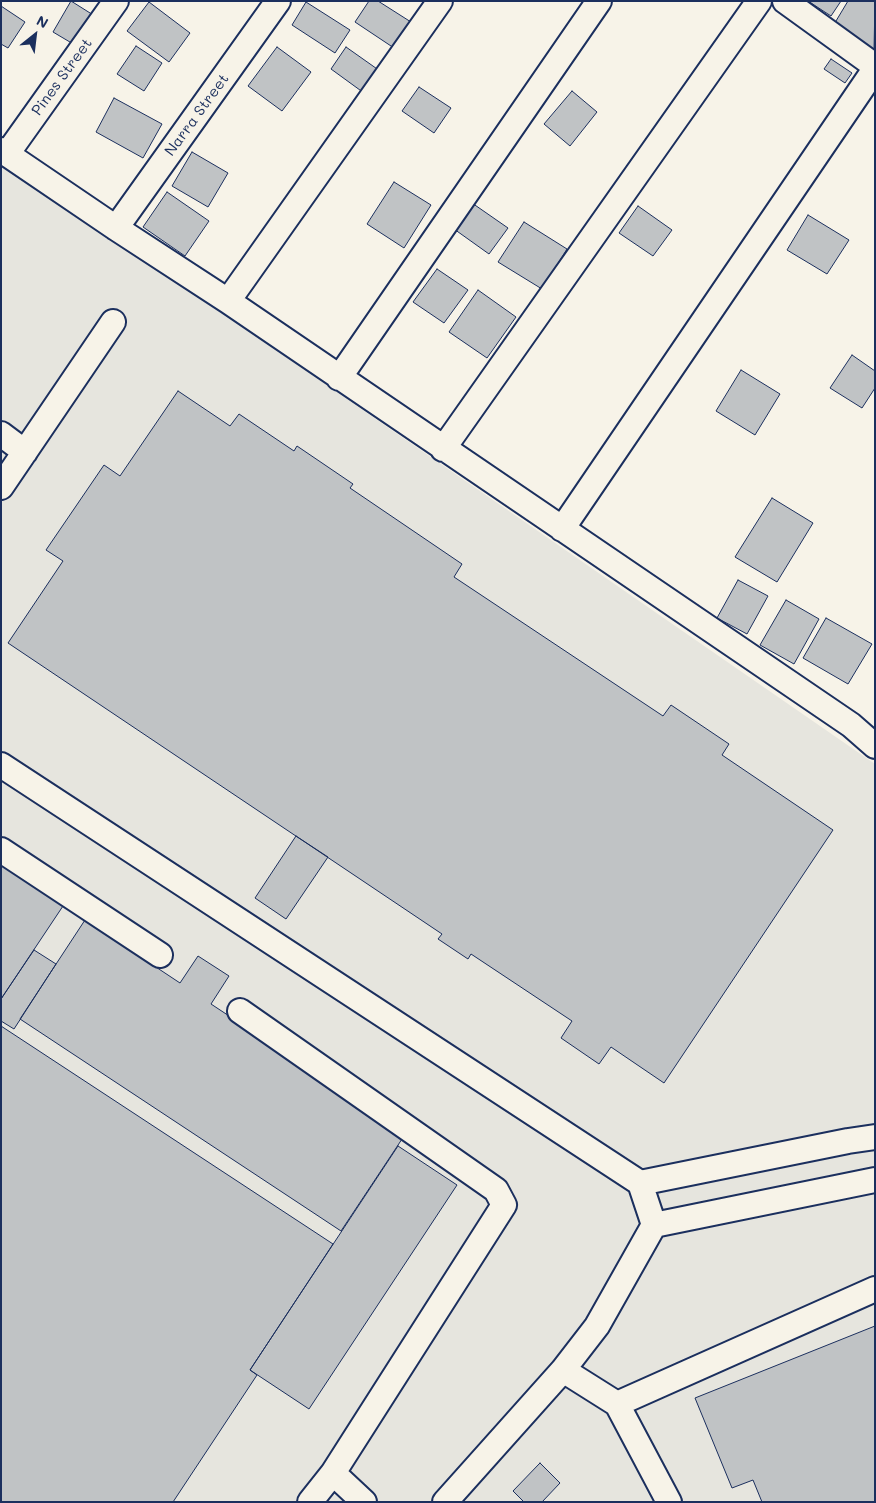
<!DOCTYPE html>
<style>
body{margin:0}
#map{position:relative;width:876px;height:1503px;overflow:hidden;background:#f7f3e8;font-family:Mali,sans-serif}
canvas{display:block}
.frame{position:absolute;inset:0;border:2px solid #1b2f5e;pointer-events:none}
.north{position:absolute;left:10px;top:10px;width:50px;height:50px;-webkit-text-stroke:4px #f7f3e8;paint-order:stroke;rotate:29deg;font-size:14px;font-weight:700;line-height:20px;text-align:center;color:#1b2f5e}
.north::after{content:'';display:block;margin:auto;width:18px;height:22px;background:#1b2f5e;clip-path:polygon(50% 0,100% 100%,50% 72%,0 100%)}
</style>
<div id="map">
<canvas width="876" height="1503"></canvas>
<div class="frame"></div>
<div class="north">N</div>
</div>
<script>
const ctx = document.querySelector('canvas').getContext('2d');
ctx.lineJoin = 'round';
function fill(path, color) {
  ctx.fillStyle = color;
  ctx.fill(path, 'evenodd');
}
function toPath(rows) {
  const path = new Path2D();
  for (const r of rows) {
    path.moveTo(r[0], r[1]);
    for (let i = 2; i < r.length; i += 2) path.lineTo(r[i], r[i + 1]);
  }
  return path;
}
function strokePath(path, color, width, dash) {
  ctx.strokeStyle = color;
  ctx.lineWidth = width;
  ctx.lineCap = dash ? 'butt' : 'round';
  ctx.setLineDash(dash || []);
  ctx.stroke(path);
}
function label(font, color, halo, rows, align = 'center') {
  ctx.font = font + ' Mali,sans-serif';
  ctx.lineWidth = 4.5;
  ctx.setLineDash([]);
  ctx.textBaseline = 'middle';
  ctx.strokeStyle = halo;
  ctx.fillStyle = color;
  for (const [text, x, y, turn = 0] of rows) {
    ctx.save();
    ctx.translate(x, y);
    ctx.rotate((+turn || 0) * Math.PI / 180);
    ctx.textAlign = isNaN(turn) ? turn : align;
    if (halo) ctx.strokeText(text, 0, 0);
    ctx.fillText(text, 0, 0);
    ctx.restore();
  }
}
const built = toPath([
 [1,160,875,764,875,1502,1,1502]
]);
const building = toPath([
 [71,1,98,18,80,48,53,32,71,1],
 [369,1,378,1,411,22,394,48,355,22,369,1],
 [808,1,841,1,831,16,808,1],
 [848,1,875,1,874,51,833,26,848,1],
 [149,2,190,33,169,62,127,31,149,2],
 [306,2,350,30,335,53,292,25,306,2],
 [1,6,25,22,8,48,1,44,1,6],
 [136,46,162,63,144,91,117,74,136,46],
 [277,47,311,72,282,111,248,86,277,47],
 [346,47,380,71,364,93,331,69,346,47],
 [831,59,852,73,845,83,824,69,831,59],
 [419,87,451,108,434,133,402,111,419,87],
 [572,91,597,112,570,146,544,124,572,91],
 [114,98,162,124,143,158,96,132,114,98],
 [192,152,228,173,208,207,172,186,192,152],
 [394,182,431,205,404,248,367,224,394,182],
 [167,192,209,221,185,256,143,227,167,192],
 [472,203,508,228,489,254,454,229,472,203],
 [638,206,672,230,653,256,619,233,638,206],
 [808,215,849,240,827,274,787,250,808,215],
 [524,222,567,249,542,289,498,262,524,222],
 [437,269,468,290,444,323,413,302,437,269],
 [478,290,516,317,487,358,449,332,478,290],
 [852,355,875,371,875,388,862,408,830,388,852,355],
 [741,370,780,394,755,435,716,411,741,370],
 [178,391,230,426,239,414,294,451,297,446,353,484,350,488,462,564,454,577,663,716,671,705,729,744,722,755,833,830,664,1083,611,1047,599,1064,561,1038,572,1021,471,954,468,959,438,939,442,934,8,643,63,561,46,550,104,465,120,476,178,391],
 [772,498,813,523,777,582,735,557,772,498],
 [738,580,768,596,747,634,717,618,738,580],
 [786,600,819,619,794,664,760,645,786,600],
 [826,618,872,644,848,684,803,658,826,618],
 [296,836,328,857,286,919,255,898,296,836],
 [1,865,63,906,1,999,1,865],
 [85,920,180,983,198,956,229,976,211,1004,406,1133,341,1231,20,1019,85,920],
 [34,950,56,964,14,1029,1,1021,1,999,34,950],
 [1,1026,333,1244,250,1370,257,1375,173,1502,1,1502,1,1026],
 [398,1146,457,1185,309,1409,250,1370,398,1146],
 [875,1326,875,1502,762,1502,753,1480,732,1488,695,1398,875,1326],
 [540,1463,560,1483,542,1502,524,1502,513,1491,540,1463]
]);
const minor = toPath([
 [785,1,875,66],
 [1,150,116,228,228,301,851,725,875,746],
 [7,154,116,1],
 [116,228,278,1],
 [228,301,440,1],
 [339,378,599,1],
 [1,434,25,452],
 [443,449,759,1],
 [1,487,113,322],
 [562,529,875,69],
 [1,765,640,1183,654,1225,597,1326,563,1370,445,1502],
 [1,850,160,955],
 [240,1011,496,1190,504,1205,333,1473,310,1502],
 [640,1183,848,1141,875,1137],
 [654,1225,875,1180],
 [563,1370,617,1404,669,1502],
 [617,1404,875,1289],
 [333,1473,364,1502]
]);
const streetNames = [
 ["Pines Street",62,77,-54],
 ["Narra Street",197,115,-54]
];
fill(built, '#e6e5de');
fill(building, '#c0c3c5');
strokePath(building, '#1b2f5e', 1);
strokePath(minor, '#1b2f5e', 28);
strokePath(minor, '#f7f3e8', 24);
label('15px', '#1b2f5e', '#f7f3e8', streetNames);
</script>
